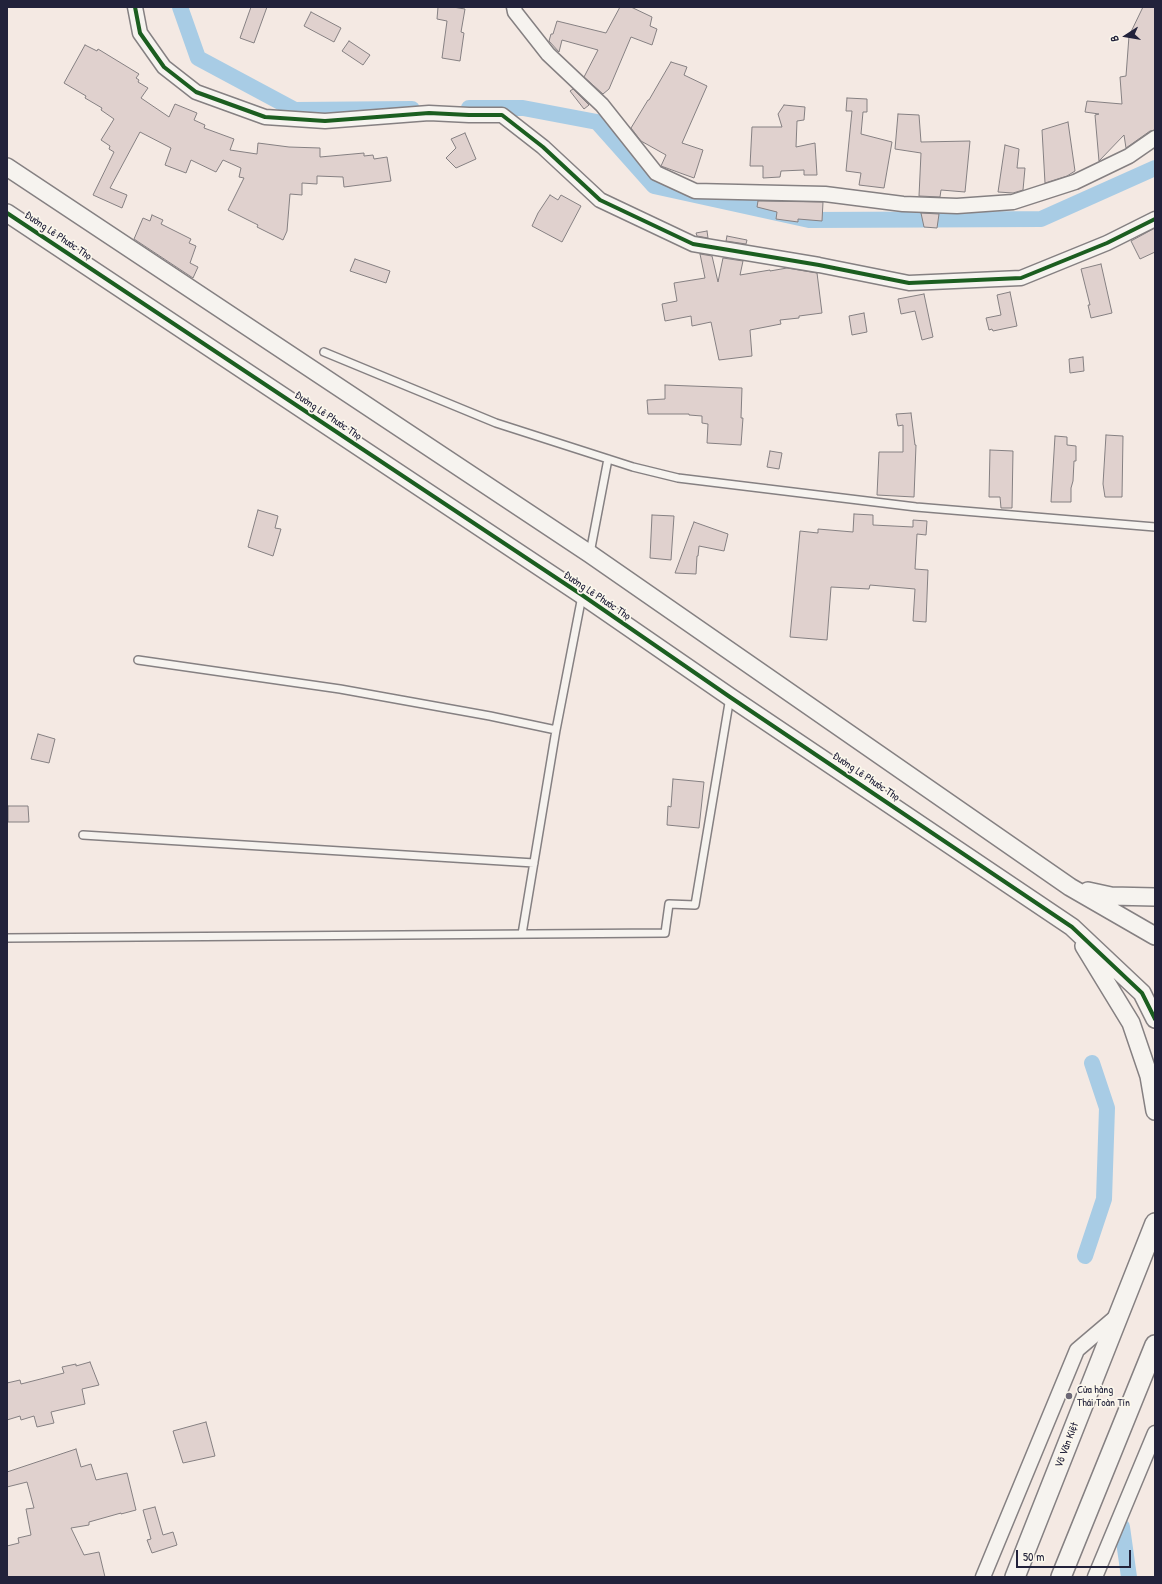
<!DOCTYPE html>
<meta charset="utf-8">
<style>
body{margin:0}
#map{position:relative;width:1162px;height:1584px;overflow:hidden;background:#f4e9e3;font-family:"Patrick Hand",sans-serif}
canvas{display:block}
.frame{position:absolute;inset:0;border:8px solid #22223b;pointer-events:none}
.north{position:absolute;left:1106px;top:16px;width:40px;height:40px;-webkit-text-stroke:3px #fbf7ec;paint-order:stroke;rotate:258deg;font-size:11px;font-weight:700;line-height:16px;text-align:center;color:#22223b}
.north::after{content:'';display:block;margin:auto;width:14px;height:18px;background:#22223b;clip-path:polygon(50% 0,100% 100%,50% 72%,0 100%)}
.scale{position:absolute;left:1016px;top:1550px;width:115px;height:18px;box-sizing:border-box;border:2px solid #22223b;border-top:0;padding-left:5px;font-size:12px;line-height:14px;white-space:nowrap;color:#22223b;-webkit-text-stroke:3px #fbf7ec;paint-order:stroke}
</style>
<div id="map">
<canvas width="1162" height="1584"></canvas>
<div class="frame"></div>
<div class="north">B</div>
<div class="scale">50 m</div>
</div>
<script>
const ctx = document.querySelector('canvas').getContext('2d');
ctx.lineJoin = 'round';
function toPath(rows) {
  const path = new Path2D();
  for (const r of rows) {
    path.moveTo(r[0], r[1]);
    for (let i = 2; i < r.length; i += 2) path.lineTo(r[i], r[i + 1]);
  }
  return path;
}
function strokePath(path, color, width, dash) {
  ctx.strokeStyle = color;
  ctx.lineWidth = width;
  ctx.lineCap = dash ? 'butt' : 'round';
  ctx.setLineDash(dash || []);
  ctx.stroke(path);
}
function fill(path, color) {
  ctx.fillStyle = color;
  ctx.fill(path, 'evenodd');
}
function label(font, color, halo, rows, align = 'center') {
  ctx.font = font + ' "Patrick Hand",sans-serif';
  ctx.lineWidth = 3.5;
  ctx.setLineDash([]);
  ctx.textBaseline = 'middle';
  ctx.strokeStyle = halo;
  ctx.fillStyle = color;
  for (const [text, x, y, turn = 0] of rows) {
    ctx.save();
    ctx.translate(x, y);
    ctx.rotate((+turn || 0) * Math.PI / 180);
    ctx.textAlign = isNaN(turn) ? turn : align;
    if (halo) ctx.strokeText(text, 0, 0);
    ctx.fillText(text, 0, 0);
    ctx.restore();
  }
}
const canal = toPath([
 [180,7,198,58,295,110,412,109],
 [469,108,523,108,597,122,654,186,809,220,1041,219,1155,168],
 [1085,1256,1104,1199,1107,1108,1092,1063],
 [1122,1527,1129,1577]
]);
const building = toPath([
 [251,7,267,7,254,43,240,38,251,7],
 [438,7,453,7,465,9,461,32,464,33,460,61,442,58,447,21,437,19,438,7],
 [620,7,631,7,652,17,650,26,657,29,652,45,631,37,609,89,603,94,584,77,598,50,562,40,559,52,549,41,551,34,553,34,557,21,606,33,620,7],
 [1143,7,1155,7,1155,130,1150,131,1126,148,1124,135,1099,161,1095,115,1099,114,1085,112,1087,101,1122,104,1120,77,1126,76,1129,36,1143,7],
 [311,12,341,28,334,42,304,26,311,12],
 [349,41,370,55,363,65,342,51,349,41],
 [85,45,97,51,98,49,139,74,136,78,139,80,138,82,148,88,141,98,169,117,175,104,197,113,194,120,205,125,204,128,234,139,230,150,257,154,258,143,289,147,320,148,320,157,364,153,364,156,373,155,374,159,387,157,391,181,344,187,343,177,317,176,317,184,302,183,302,195,290,194,287,231,283,240,257,227,258,225,228,210,244,178,239,177,241,168,223,160,216,172,191,160,186,173,165,165,171,148,140,132,110,188,127,195,122,208,93,195,114,152,109,149,110,146,101,140,114,119,101,110,102,108,85,98,86,96,64,83,85,45],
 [671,62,687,67,684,75,707,86,682,143,703,150,694,178,661,166,666,155,641,141,631,128,648,100,649,100,671,62],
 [573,89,589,105,584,109,570,91,573,89],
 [847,98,867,99,867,112,863,112,861,134,892,142,884,188,859,185,861,173,846,171,852,111,846,111,847,98],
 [784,105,805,107,804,120,797,121,796,147,815,143,817,175,804,175,804,170,781,171,780,177,763,178,763,166,750,166,752,127,782,127,778,114,784,105],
 [898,114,919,115,921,142,970,141,965,192,941,190,940,197,919,196,921,153,895,149,898,114],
 [1068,122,1075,171,1067,176,1045,183,1042,130,1068,122],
 [465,133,476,159,456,168,446,158,456,148,451,139,465,133],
 [1005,145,1019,149,1017,168,1025,168,1023,190,1013,193,998,192,1005,145],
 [550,195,558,200,561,195,581,206,562,242,532,226,538,213,550,195],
 [758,201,823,202,822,221,798,219,798,222,776,219,777,212,757,207,758,201],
 [921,213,939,214,937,228,924,227,921,213],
 [152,215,163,220,161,224,191,239,189,243,196,246,190,263,198,267,193,278,134,239,143,218,150,221,152,215],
 [1155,228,1155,252,1140,259,1131,241,1155,228],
 [707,231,708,238,697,236,696,233,707,231],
 [727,236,747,240,746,244,726,241,727,236],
 [700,254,712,256,718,282,723,258,743,261,740,275,770,270,770,271,787,268,817,273,822,313,799,316,799,318,780,320,781,324,750,330,752,356,719,360,711,322,692,326,691,316,665,321,662,304,677,301,674,283,705,278,700,254],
 [355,259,390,271,386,283,350,271,355,259],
 [1101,264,1112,313,1091,318,1088,305,1090,305,1081,269,1101,264],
 [1010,292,1017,326,993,331,992,329,989,330,986,318,1001,315,997,295,1010,292],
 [924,294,933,337,922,340,915,311,901,314,898,299,924,294],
 [864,313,867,332,852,335,849,316,864,313],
 [1083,357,1084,371,1070,373,1069,359,1083,357],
 [665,385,742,388,741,418,743,418,741,445,707,443,708,424,702,423,702,416,689,415,689,414,648,414,647,400,665,399,665,385],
 [911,413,915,445,916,445,914,497,877,495,879,452,903,452,903,425,898,426,896,414,911,413],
 [1106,435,1123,436,1122,497,1105,497,1103,484,1106,435],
 [1055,436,1067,437,1067,445,1076,446,1076,461,1074,461,1073,481,1071,488,1071,502,1051,502,1055,436],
 [990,450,1013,451,1012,508,1001,508,1000,497,989,497,990,450],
 [770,451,782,453,779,469,767,467,770,451],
 [258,510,278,516,275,528,281,529,273,556,248,547,258,510],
 [854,514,873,515,873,525,913,527,913,520,927,521,926,535,917,534,915,569,928,570,926,622,913,621,915,589,870,585,869,589,831,587,827,640,790,637,800,531,818,533,818,529,853,532,854,514],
 [652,515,674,516,671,560,650,558,652,515],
 [694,522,728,534,724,551,699,546,698,556,697,556,696,574,675,573,694,522],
 [38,734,55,739,49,763,31,759,38,734],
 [673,779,704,782,699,828,667,825,668,806,671,807,673,779],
 [8,806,28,806,29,822,8,822,8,806],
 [90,1362,99,1385,82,1389,85,1404,51,1412,54,1423,37,1427,34,1416,21,1420,20,1416,7,1420,7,1383,20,1380,21,1384,64,1373,62,1367,76,1364,76,1366,90,1362],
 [206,1422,215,1456,183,1463,173,1431,206,1422],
 [76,1449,81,1467,91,1464,96,1480,127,1473,136,1510,121,1514,121,1513,89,1522,89,1525,71,1528,84,1555,99,1552,105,1577,7,1577,7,1546,19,1543,18,1538,31,1535,26,1509,34,1508,27,1482,7,1487,7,1472,76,1449],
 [155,1507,163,1535,173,1532,177,1545,152,1553,147,1540,151,1539,143,1510,155,1507]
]);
const service = toPath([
 [324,352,496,423,633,467,678,478,916,507,1155,527],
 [590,553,608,459],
 [138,660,340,689,490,716,556,730],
 [83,835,534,863],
 [522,934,556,730,582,596],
 [7,938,665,933,669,904,695,905,730,697]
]);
const minor = toPath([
 [135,7,140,33,164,67,196,92,265,117,325,121,429,113,469,115,502,115,543,147,600,200,693,244,819,265,909,283,1021,278,1107,243,1155,219],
 [514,7,515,12,548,54,602,105,656,173,695,191,825,194,903,204,957,206,1013,202,1075,182,1129,156,1155,138],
 [983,1577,1077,1350,1117,1316],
 [1095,1577,1155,1433]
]);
const tertiary = toPath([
 [7,167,590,554,1070,887,1155,936],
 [7,213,582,595,730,697,1072,927,1142,993,1155,1019],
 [1088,891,1111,896,1155,897],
 [1084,946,1131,1023,1149,1076,1155,1111]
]);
const secondary = toPath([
 [1015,1577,1155,1223],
 [1061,1577,1155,1345]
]);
const cycleway = toPath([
 [135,7,140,33,164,67,196,92,265,117,325,121,429,113,469,115,502,115,543,147,600,200,693,244,819,265,909,283,1021,278,1107,243,1155,219],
 [7,213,582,595,730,697,1072,927,1142,993,1155,1019]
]);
const markers = [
 [1069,1396,4,"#6c6876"]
];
const streetNames = [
 ["Đường Lê Phước Thọ",58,236,34],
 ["Đường Lê Phước Thọ",328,416,34],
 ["Đường Lê Phước Thọ",597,596,34],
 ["Đường Lê Phước Thọ",866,777,34],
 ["Võ Văn Kiệt",1067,1445,-69]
];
const poiNames = [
 ["Cửa hàng",1077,1390],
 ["Thái Toàn Tín",1077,1403]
];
strokePath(canal, '#a8cce5', 16);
fill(building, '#e0d1ce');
strokePath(building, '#858082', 1);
strokePath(service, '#858082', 10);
strokePath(minor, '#858082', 17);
strokePath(tertiary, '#858082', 20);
strokePath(secondary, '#858082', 22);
strokePath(service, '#f6f3ef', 7);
strokePath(minor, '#f6f3ef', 14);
strokePath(tertiary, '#f6f3ef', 17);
strokePath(secondary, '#f6f3ef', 19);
strokePath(cycleway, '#1b5e20', 4);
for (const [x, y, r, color] of markers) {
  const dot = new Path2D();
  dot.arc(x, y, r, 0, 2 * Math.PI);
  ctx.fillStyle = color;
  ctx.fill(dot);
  strokePath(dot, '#fbf7ec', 1.5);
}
label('11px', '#22223b', '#fbf7ec', streetNames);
label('11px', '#22223b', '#fbf7ec', poiNames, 'left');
</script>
